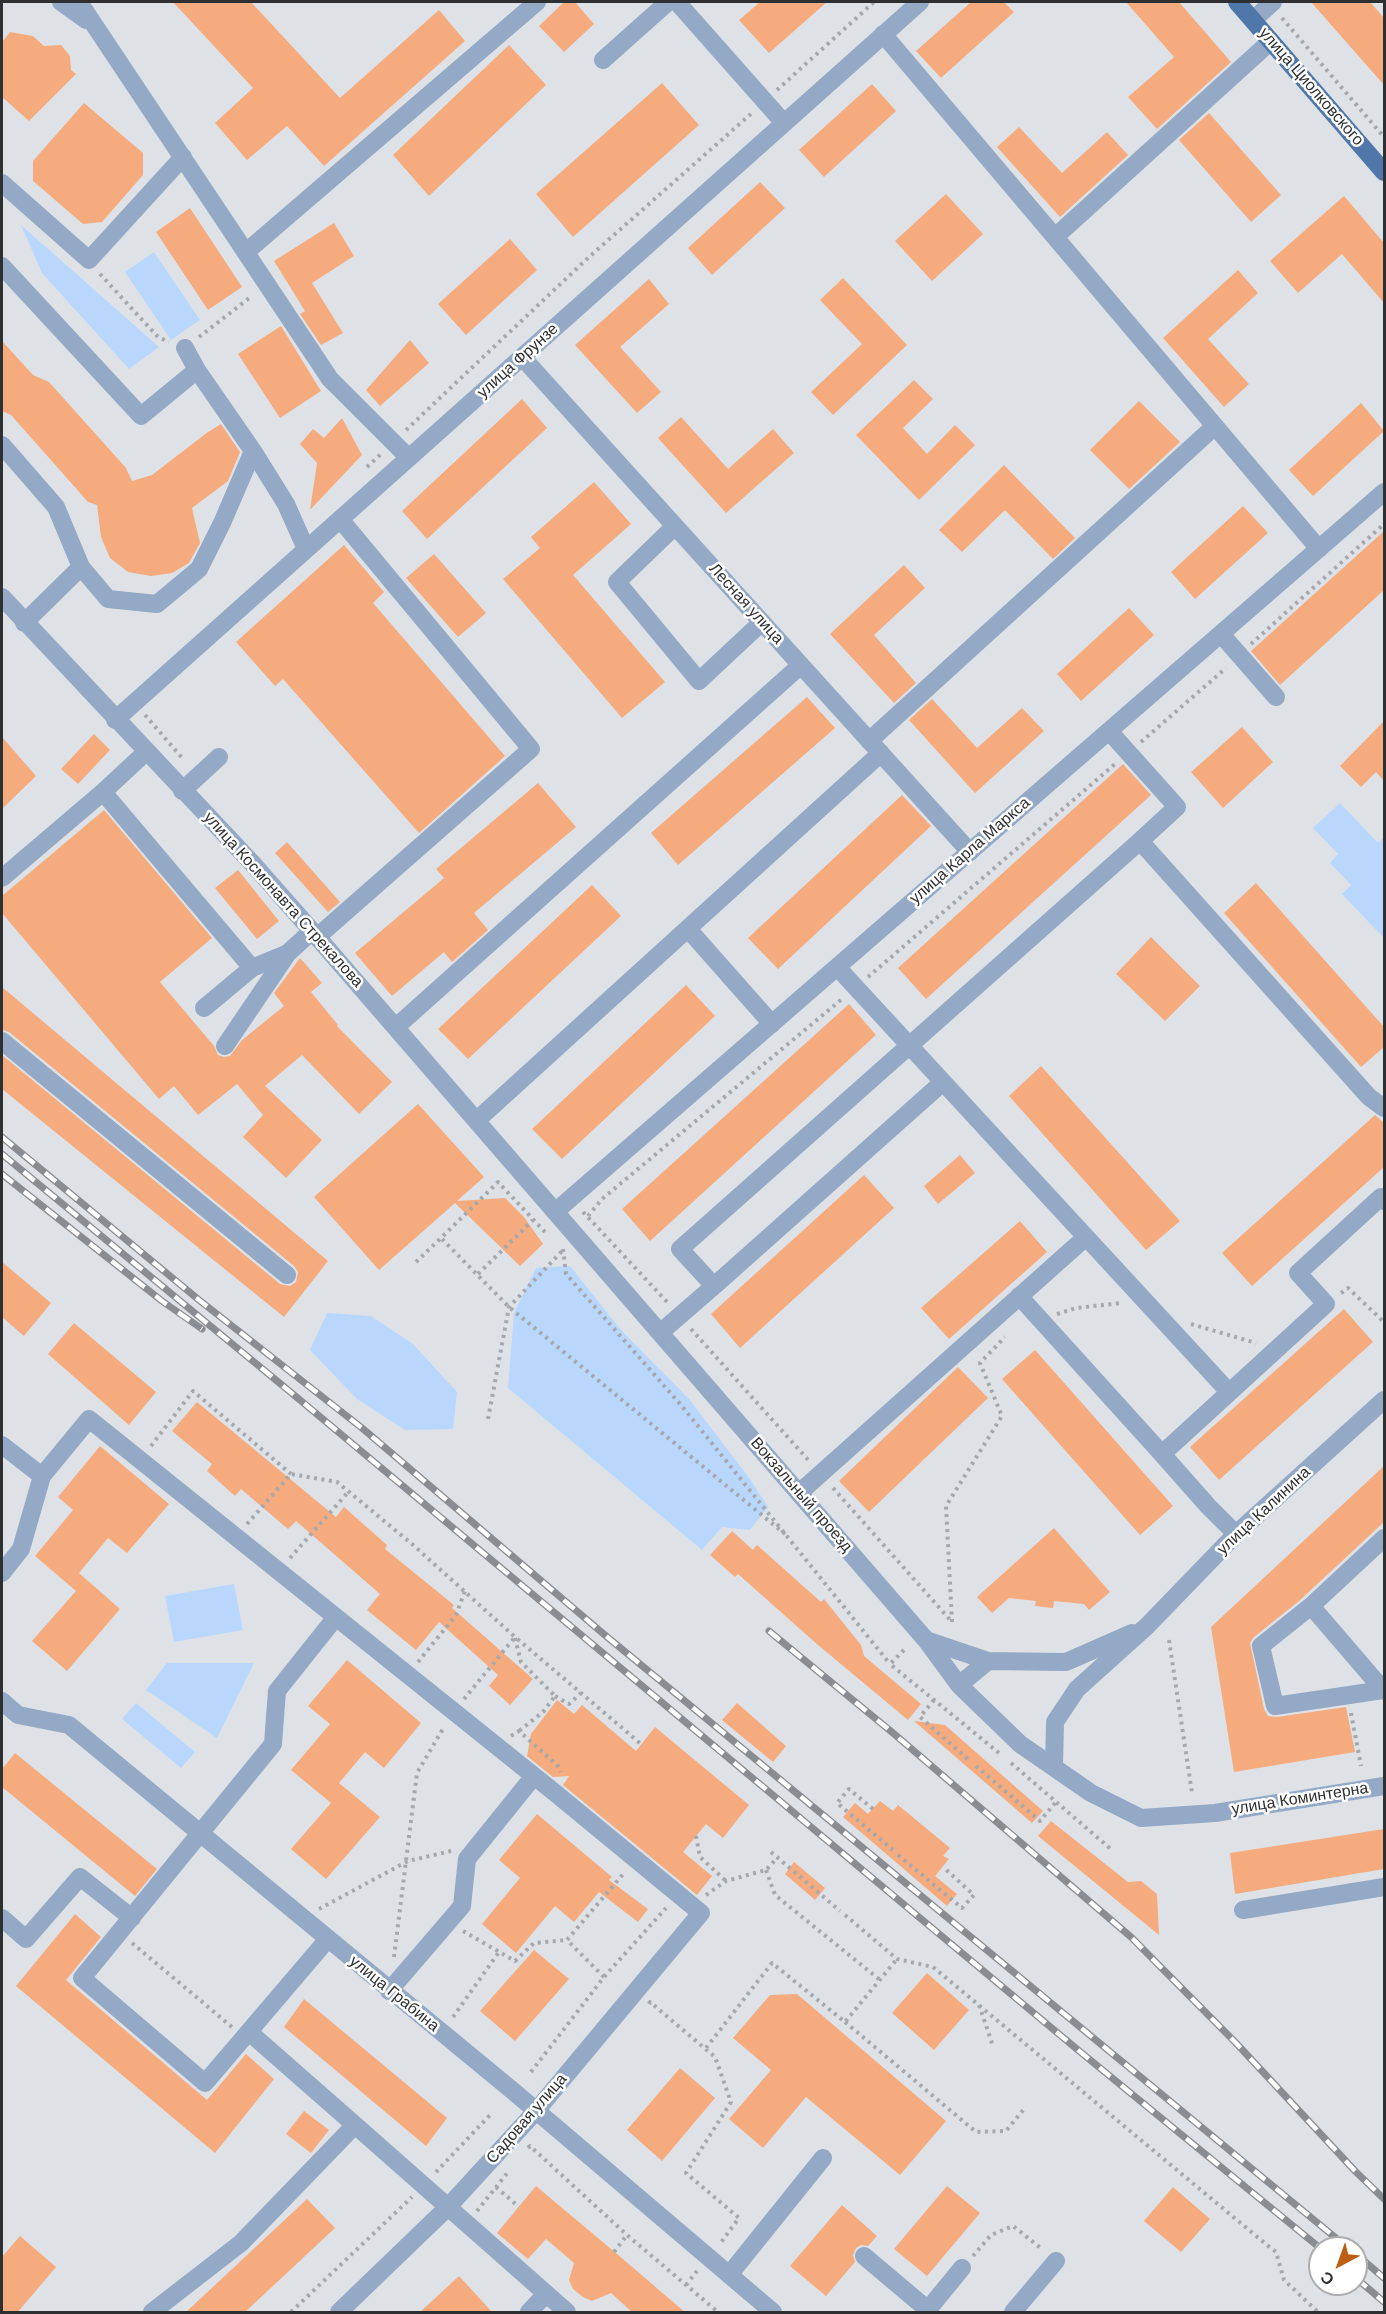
<!DOCTYPE html>
<meta charset="utf-8">
<style>
body{margin:0}
#map{position:relative;width:1386px;height:2314px;overflow:hidden;background:#dee2e7;font-family:Helvetica,sans-serif}
canvas{display:block}
.frame{position:absolute;inset:0;border:3px solid #2d2f31;pointer-events:none}
.north{position:absolute;left:1308px;top:2236px;width:60px;height:60px;box-sizing:border-box;background:#fff;border:2px solid #abacad;border-radius:50%;rotate:221deg;font-size:16px;font-weight:700;line-height:24px;text-align:center;color:#2d2f31}
.north::after{content:'';display:block;margin:auto;width:21px;height:27px;background:#bd5f13;clip-path:polygon(50% 0,100% 100%,50% 72%,0 100%)}
</style>
<div id="map">
<canvas width="1386" height="2314"></canvas>
<div class="frame"></div>
<div class="north">С</div>
</div>
<script>
const ctx = document.querySelector('canvas').getContext('2d');
ctx.lineJoin = 'round';
function fill(path, color) {
  ctx.fillStyle = color;
  ctx.fill(path, 'evenodd');
}
function toPath(rows) {
  const path = new Path2D();
  for (const r of rows) {
    path.moveTo(r[0], r[1]);
    for (let i = 2; i < r.length; i += 2) path.lineTo(r[i], r[i + 1]);
  }
  return path;
}
function strokePath(path, color, width, dash) {
  ctx.strokeStyle = color;
  ctx.lineWidth = width;
  ctx.lineCap = dash ? 'butt' : 'round';
  ctx.setLineDash(dash || []);
  ctx.stroke(path);
}
function label(font, color, halo, rows, align = 'center') {
  ctx.font = font + ' Helvetica,sans-serif';
  ctx.lineWidth = 5;
  ctx.setLineDash([]);
  ctx.textBaseline = 'middle';
  ctx.strokeStyle = halo;
  ctx.fillStyle = color;
  for (const [text, x, y, turn = 0] of rows) {
    ctx.save();
    ctx.translate(x, y);
    ctx.rotate((+turn || 0) * Math.PI / 180);
    ctx.textAlign = isNaN(turn) ? turn : align;
    if (halo) ctx.strokeText(text, 0, 0);
    ctx.fillText(text, 0, 0);
    ctx.restore();
  }
}
const green = toPath([
 [21,225,159,347,129,369,42,273],
 [154,252,200,320,171,340,125,272],
 [1340,803,1378,843,1384,837,1384,938,1342,894,1351,885,1330,863,1338,854,1313,828],
 [570,1266,620,1329,689,1399,750,1479,768,1507,750,1530,722,1527,702,1550,508,1388,514,1313,536,1268],
 [327,1313,371,1316,413,1344,457,1392,453,1429,405,1430,357,1399,310,1350],
 [234,1584,243,1630,174,1642,165,1596],
 [167,1663,254,1663,217,1738,146,1690],
 [136,1703,195,1752,181,1768,122,1719]
]);
const building = toPath([
 [173,2,251,2,340,98,439,10,465,41,324,166,287,126,247,160,215,123,253,88],
 [564,2,575,2,594,24,564,52,539,26],
 [760,2,827,2,769,53,739,20],
 [971,2,1004,2,1014,12,941,78,916,51],
 [1126,2,1179,2,1231,62,1157,129,1128,97,1174,57],
 [1311,2,1370,2,1384,18,1384,85],
 [10,32,33,36,44,46,61,45,70,56,71,70,76,74,29,121,2,97,2,42],
 [509,45,546,85,429,196,393,155],
 [662,83,699,125,573,237,536,194],
 [872,84,896,111,824,177,799,150],
 [84,103,143,153,143,175,102,222,83,224,33,181,33,161],
 [1209,113,1281,195,1251,222,1179,140],
 [1019,127,1062,173,1107,132,1128,155,1060,217,997,147],
 [760,182,785,208,712,275,688,248],
 [946,194,983,234,932,281,895,241],
 [1344,196,1384,243,1384,303,1342,254,1298,293,1270,261],
 [190,208,242,287,208,310,156,232],
 [334,223,354,256,312,283,343,333,321,345,300,314,305,311,274,261],
 [510,239,537,270,466,335,438,304],
 [1238,270,1258,293,1208,339,1249,384,1224,407,1163,338],
 [843,278,907,345,833,415,811,392,862,344,820,300],
 [649,279,669,304,620,347,661,392,637,413,575,345],
 [281,326,321,391,280,418,238,354],
 [410,340,429,363,380,406,366,390],
 [2,341,33,375,49,382,126,468,132,481,152,475,208,432,221,424,240,452,228,481,192,508,200,543,189,563,172,573,151,576,128,572,110,558,101,537,97,505,88,502,11,415,2,411],
 [914,380,933,399,903,428,927,454,955,425,975,445,919,500,856,435],
 [522,399,547,428,427,539,402,511],
 [1139,401,1180,442,1129,489,1090,450],
 [1361,403,1384,431,1313,496,1289,470],
 [681,417,728,469,773,429,794,453,726,513,658,438],
 [342,418,362,455,310,510,317,463,300,444,313,429,324,438],
 [1004,465,1075,538,1053,559,1005,510,962,552,939,530],
 [594,482,631,524,573,575,665,682,622,718,503,579,540,548,531,537],
 [1243,506,1268,533,1195,599,1171,572],
 [1384,531,1384,590,1280,685,1251,651],
 [344,545,384,592,373,603,505,756,419,833,283,679,275,686,236,642],
 [434,554,486,613,458,637,406,578],
 [904,565,925,588,874,635,916,683,894,703,830,634],
 [1129,608,1154,635,1081,701,1057,674],
 [807,697,835,728,678,865,651,833],
 [932,699,977,748,1022,708,1044,731,975,793,909,720],
 [1384,721,1384,781,1376,772,1361,787,1340,766],
 [1242,727,1273,762,1223,808,1191,772],
 [94,734,110,750,78,784,61,769],
 [2,737,36,776,2,809],
 [1123,764,1151,795,926,999,898,968],
 [538,783,576,827,474,913,488,930,452,962,444,952,392,996,355,953,444,878,436,869],
 [902,795,931,826,778,969,748,938],
 [104,810,212,938,160,982,214,1046,218,1055,224,1057,230,1056,242,1040,284,1006,274,993,300,958,322,983,311,992,338,1025,337,1026,392,1082,359,1114,302,1055,265,1086,322,1140,286,1178,243,1137,263,1115,237,1084,198,1115,174,1086,159,1099,2,913,2,896],
 [287,842,340,902,328,912,275,853],
 [238,870,279,921,257,939,215,888],
 [1256,883,1384,1027,1384,1047,1361,1067,1224,913],
 [592,885,621,916,468,1059,438,1029],
 [1151,937,1200,986,1165,1021,1116,974],
 [686,985,715,1016,562,1159,532,1129],
 [2,987,328,1261,284,1317,2,1089,2,1055,280,1284,290,1286,296,1282,298,1272,294,1266,9,1032,2,1030],
 [849,1004,876,1035,650,1241,622,1209],
 [1041,1066,1180,1221,1146,1250,1009,1096],
 [418,1104,484,1177,457,1201,505,1198,524,1217,543,1244,520,1266,455,1203,379,1270,314,1197],
 [1375,1115,1384,1123,1384,1167,1252,1286,1222,1253],
 [960,1155,975,1173,938,1204,924,1186],
 [864,1175,894,1208,740,1348,711,1314],
 [1020,1221,1047,1252,949,1339,921,1308],
 [2,1262,51,1303,24,1336,2,1317],
 [1344,1309,1373,1342,1219,1480,1190,1447],
 [74,1323,156,1392,129,1425,48,1354],
 [1035,1350,1173,1506,1140,1535,1002,1379],
 [958,1367,988,1398,869,1512,839,1481],
 [197,1402,336,1517,344,1507,387,1545,385,1549,454,1605,452,1608,533,1679,510,1705,489,1686,498,1675,439,1622,416,1650,367,1610,380,1594,296,1521,288,1529,241,1489,235,1496,207,1471,212,1464,172,1431],
 [100,1446,169,1504,127,1553,108,1538,79,1573,120,1609,67,1671,32,1641,76,1591,35,1556,73,1510,58,1497],
 [1384,1466,1384,1522,1299,1601,1254,1637,1250,1643,1264,1709,1268,1716,1277,1717,1346,1707,1355,1752,1234,1772,1211,1627],
 [1054,1528,1110,1592,1089,1610,1084,1604,1054,1601,1053,1608,1035,1606,1036,1601,1009,1598,992,1613,977,1597],
 [732,1531,753,1550,757,1545,821,1602,824,1599,861,1645,864,1656,921,1704,908,1720,818,1645,738,1574,735,1577,710,1555],
 [347,1660,421,1723,384,1768,365,1752,339,1783,380,1817,326,1879,291,1849,331,1803,291,1770,330,1724,308,1706],
 [557,1700,574,1714,582,1705,636,1751,655,1727,749,1805,723,1838,706,1824,683,1852,712,1876,697,1895,563,1785,569,1776,553,1777,527,1756,531,1734],
 [737,1703,786,1746,773,1762,722,1720],
 [914,1721,945,1725,1043,1811,1032,1823],
 [15,1753,157,1869,135,1896,2,1787,2,1769],
 [880,1801,893,1811,898,1805,950,1848,943,1856,949,1859,935,1876,957,1894,947,1906,843,1817,855,1803,868,1814],
 [537,1814,612,1877,609,1880,648,1909,638,1922,599,1892,574,1922,555,1906,516,1953,482,1924,520,1878,499,1860],
 [1051,1821,1128,1882,1141,1881,1157,1894,1159,1935,1038,1836],
 [1384,1829,1384,1869,1235,1894,1230,1853],
 [794,1862,825,1888,815,1900,785,1874],
 [75,1914,101,1937,66,1980,207,2100,246,2054,274,2079,215,2153,16,1986],
 [534,1950,569,1979,515,2041,480,2011],
 [927,1973,969,2010,934,2050,892,2013],
 [797,1994,946,2121,900,2175,806,2097,763,2148,729,2119,771,2070,733,2038,770,1995],
 [304,1999,447,2118,426,2146,284,2027],
 [680,2068,715,2098,662,2161,627,2130],
 [304,2111,329,2130,311,2153,286,2134],
 [536,2186,617,2254,686,2313,633,2313,611,2293,592,2301,583,2297,573,2289,569,2280,574,2263,546,2239,528,2259,497,2233],
 [947,2186,980,2213,927,2276,894,2249],
 [1173,2187,1210,2219,1181,2252,1144,2221],
 [307,2199,335,2228,244,2313,185,2313],
 [842,2205,877,2236,868,2246,861,2245,856,2248,853,2255,855,2262,826,2296,790,2266],
 [20,2236,56,2267,17,2313,2,2313,2,2257],
 [459,2276,493,2313,419,2313]
]);
const path = toPath([
 [1282,18,1384,137],
 [777,90,874,2],
 [100,274,158,337,169,342],
 [199,337,252,296],
 [406,430,589,257,752,113],
 [367,467,381,454],
 [1251,644,1384,524],
 [145,715,183,759],
 [1141,742,1226,668],
 [868,977,1115,764],
 [583,1212,668,1303],
 [588,1216,602,1199,842,999],
 [545,1232,498,1182,441,1238,509,1307,785,1534],
 [563,1249,566,1274,681,1405,890,1664],
 [416,1262,441,1238],
 [478,1274,533,1220],
 [1341,1293,1348,1288,1384,1322],
 [1057,1314,1076,1308,1121,1303],
 [1191,1324,1256,1343],
 [691,1329,810,1462],
 [488,1419,509,1307,564,1249],
 [151,1446,193,1391,291,1474],
 [833,1488,952,1622],
 [247,1524,291,1474,337,1482,412,1544,515,1637,641,1744],
 [290,1558,349,1491],
 [952,1622,946,1506,1002,1416,980,1363,1005,1337],
 [515,1638,521,1662,555,1696,543,1712,519,1731],
 [1169,1640,1192,1793],
 [904,1650,890,1664,999,1753],
 [418,1662,456,1615,465,1591],
 [555,1696,569,1704,581,1693],
 [464,1699,515,1637],
 [934,1700,920,1717,970,1761],
 [1351,1713,1361,1766],
 [511,1736,519,1731,558,1766,561,1772],
 [1011,1763,1113,1851],
 [976,1766,1040,1821,1056,1802],
 [873,1809,849,1789,837,1803,893,1850],
 [696,1836,700,1857,726,1881],
 [771,1852,840,1911],
 [898,1855,962,1908,974,1895,943,1867],
 [766,1870,775,1895,880,1980],
 [706,1895,726,1881,766,1870,777,1858],
 [319,1909,408,1861,451,1851],
 [845,1915,897,1959,933,1967,1267,2245,1276,2252,1284,2280,1318,2312],
 [463,1931,515,1961,534,1943,567,1940],
 [132,1943,232,2027],
 [394,1957,417,1773,444,1727],
 [604,1977,567,1940,624,1873],
 [649,2004,650,2002,715,2057,731,2102,686,2173,739,2218,719,2245],
 [979,2005,993,2046],
 [453,2017,499,1952],
 [845,2022,976,2132,1006,2131,1024,2109],
 [706,2048,772,1963,845,2022,897,1959],
 [531,2072,604,1977,666,1908],
 [528,2148,530,2146,627,2235,718,2312],
 [436,2172,491,2114],
 [496,2187,519,2207],
 [477,2211,508,2172],
 [614,2252,627,2235],
 [973,2256,991,2235,1013,2226,1042,2249],
 [686,2285,697,2271],
 [291,2312,412,2197]
]);
const minor = toPath([
 [61,2,86,20],
 [79,2,330,379,409,458],
 [677,2,784,123],
 [1253,20,1273,2],
 [883,34,1319,549],
 [603,60,668,2],
 [2,183,89,260,183,157],
 [1055,237,1271,41],
 [246,252,537,2],
 [2,266,141,416,197,370,253,451,286,504,306,549],
 [185,348,197,370],
 [522,357,970,852],
 [2,445,56,507,81,567,108,599,157,604,199,569,222,523,253,451],
 [675,526,617,582,699,681,762,622],
 [2,597,253,864,312,931,926,1640,959,1685,1020,1744,1091,1793,1141,1818,1215,1813,1384,1786],
 [24,623,81,567],
 [1221,634,1276,697],
 [115,720,920,2],
 [1109,731,1177,807,1140,841],
 [869,741,1215,426],
 [182,791,219,757],
 [103,792,252,968],
 [2,878,103,792,146,752],
 [688,929,772,1024],
 [317,937,531,749,340,519],
 [204,1008,252,968,288,953],
 [396,1027,801,665],
 [2,1041,287,1275],
 [225,1046,288,953,312,931],
 [943,1082,714,1286,680,1249,1140,841,1369,1097,1384,1108],
 [477,1120,881,753],
 [556,1211,1384,492],
 [1086,1237,1229,1392],
 [1019,1296,1162,1454],
 [661,1332,714,1286],
 [2,1445,42,1476,89,1419,554,1792,701,1913,536,2111,448,2207,339,2312],
 [799,1493,1086,1237,837,967],
 [1236,1534,1208,1506,1162,1454,1326,1304,1298,1273,1381,1197,1384,1201],
 [2,1573,21,1549,42,1476],
 [1311,1606,1384,1691],
 [926,1640,988,1661,1066,1662,1132,1633],
 [959,1685,988,1661],
 [1383,1690,1275,1706,1261,1646,1311,1606,1384,1538],
 [2,1701,18,1715,69,1725,513,2091,773,2312],
 [1054,1767,1055,1722,1077,1689,1147,1626,1236,1534,1384,1400],
 [1243,1910,1384,1887],
 [2,1918,26,1939,80,1877,132,1918],
 [327,1940,205,2083,82,1978,273,1744,277,1691,336,1617],
 [389,1991,462,1906,467,1859,534,1776],
 [249,2032,355,2125],
 [864,2256,928,2310],
 [729,2275,823,2158],
 [152,2312,241,2243,355,2125,567,2312],
 [529,2312,546,2294],
 [926,2312,962,2268],
 [1013,2312,1056,2261]
]);
const major = toPath([
 [1237,2,1384,172]
]);
const rail = toPath([
 [2,1137,199,1300,362,1428,606,1636,1348,2248],
 [2,1154,288,1390,1078,2050,1320,2248],
 [2,1174,162,1301,202,1329],
 [769,1631,893,1733,1131,1937,1236,2043,1356,2172,1384,2199],
 [1356,2254,1384,2278],
 [1356,2278,1384,2302]
]);
const streetNames = [
 ["улица Циолковского",1311,87,49],
 ["улица Фрунзе",518,361,-42],
 ["Лесная улица",746,604,48],
 ["улица Карла Маркса",970,851,-41],
 ["улица Космонавта Стрекалова",283,900,48],
 ["Вокзальный проезд",801,1495,49],
 ["улица Калинина",1264,1511,-43],
 ["улица Коминтерна",1300,1799,-9],
 ["улица Грабина",394,1994,39],
 ["Садовая улица",527,2119,-49]
];
fill(green, '#b9d7fd');
fill(building, '#f5ab7d');
strokePath(path, '#a5a8ac', 4, [3, 4.5]);
strokePath(minor, '#93a9c5', 18);
strokePath(major, '#5077aa', 18);
strokePath(rail, '#898c90', 7);
strokePath(rail, '#fff', 4.5, [14]);
label('16px', '#2d2f31', '#fff', streetNames);
</script>
